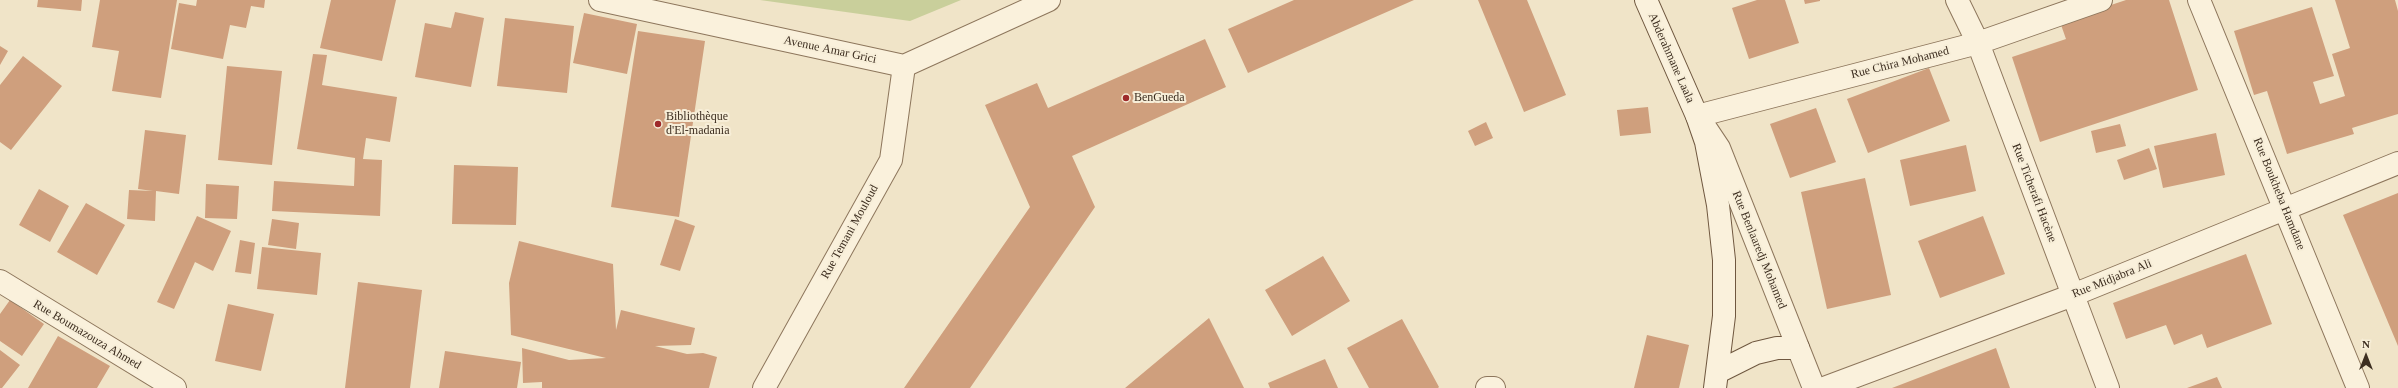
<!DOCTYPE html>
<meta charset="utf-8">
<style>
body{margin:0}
#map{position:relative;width:2398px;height:388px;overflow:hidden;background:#f0e4c8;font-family:"Times New Roman",serif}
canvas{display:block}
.north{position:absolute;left:2346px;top:336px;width:40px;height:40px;-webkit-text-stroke:3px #f7eed8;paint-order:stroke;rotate:0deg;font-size:11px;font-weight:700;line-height:16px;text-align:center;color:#3d2e20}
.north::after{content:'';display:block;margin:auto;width:14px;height:18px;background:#3d2e20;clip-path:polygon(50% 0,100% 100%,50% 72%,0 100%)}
</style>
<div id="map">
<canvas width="2398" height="388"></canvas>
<div class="north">N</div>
</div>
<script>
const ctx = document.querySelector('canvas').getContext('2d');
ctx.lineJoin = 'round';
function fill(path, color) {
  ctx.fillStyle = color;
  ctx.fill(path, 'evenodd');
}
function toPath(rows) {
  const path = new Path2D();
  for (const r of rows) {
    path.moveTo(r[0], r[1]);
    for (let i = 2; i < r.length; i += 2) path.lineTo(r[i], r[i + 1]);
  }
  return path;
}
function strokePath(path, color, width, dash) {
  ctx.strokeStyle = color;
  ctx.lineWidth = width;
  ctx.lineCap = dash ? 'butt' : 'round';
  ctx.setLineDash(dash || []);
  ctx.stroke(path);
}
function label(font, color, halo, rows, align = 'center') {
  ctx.font = font + ' "Times New Roman",serif';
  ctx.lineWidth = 4;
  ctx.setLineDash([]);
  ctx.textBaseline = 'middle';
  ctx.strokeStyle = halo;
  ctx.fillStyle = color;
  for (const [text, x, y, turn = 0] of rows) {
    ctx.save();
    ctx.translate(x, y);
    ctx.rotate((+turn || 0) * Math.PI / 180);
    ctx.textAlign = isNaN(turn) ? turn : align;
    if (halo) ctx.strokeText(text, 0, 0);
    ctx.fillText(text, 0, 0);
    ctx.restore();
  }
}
const green = toPath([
 [760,0,961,0,910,21]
]);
const building = toPath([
 [38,0,82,0,81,11,37,7],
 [100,0,177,0,161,98,112,91,119,51,92,47],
 [197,0,265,0,264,8,251,6,246,28,230,25,223,59,171,49,179,3,196,6],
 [331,0,396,0,382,61,320,48],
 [1294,0,1414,0,1248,73,1228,29],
 [1478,0,1527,0,1566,95,1524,112],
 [1757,0,1785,0,1799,43,1749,59,1732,8],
 [1804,0,1820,0,1820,1,1805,4],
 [2126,0,2169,0,2198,90,2040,142,2012,57,2066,39,2060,22],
 [2335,0,2395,0,2398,11,2398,114,2352,128,2354,134,2287,154,2267,91,2254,95,2234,31,2312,7,2334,76,2313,82,2320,104,2345,96,2332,54,2350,48],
 [455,12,484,18,471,87,415,77,425,23,451,28],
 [584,13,637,24,627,74,573,63],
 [505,18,574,26,567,93,497,86],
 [638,31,705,41,679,217,611,207],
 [1205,39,1226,87,1072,156,1095,207,970,388,904,388,1030,207,985,105,1037,83,1048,108],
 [0,46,8,51,0,65],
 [313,54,327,55,322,85,397,97,390,142,366,138,363,159,382,160,380,216,272,211,274,181,354,186,355,158,297,149],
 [23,56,62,86,11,150,0,142,0,85],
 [227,66,282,71,272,165,218,160],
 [1929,68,1950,121,1868,153,1847,99],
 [1648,107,1651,133,1620,136,1617,110],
 [1816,108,1836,162,1790,178,1770,124],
 [1486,122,1493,138,1475,146,1468,131],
 [2120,124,2126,146,2096,153,2091,131],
 [145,130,186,135,179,194,156,191,155,221,127,219,129,190,153,191,138,189],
 [2216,133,2225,175,2163,188,2154,146],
 [1966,145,1976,191,1910,206,1900,160],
 [2149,148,2157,169,2124,180,2117,160],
 [454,165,518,167,516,225,452,224],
 [1865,178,1891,295,1827,309,1801,192],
 [206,184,239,186,237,219,205,218],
 [39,189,69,206,50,242,19,225],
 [2398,193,2398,346,2343,215],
 [86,203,125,225,97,275,57,252],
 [197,216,231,231,213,271,195,262,174,309,157,302],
 [1983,216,2005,274,1940,298,1918,241],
 [272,219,299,223,296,249,268,245],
 [675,219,695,226,680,271,660,265],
 [240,240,255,243,251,274,235,272],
 [519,241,613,264,616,330,621,310,695,328,691,345,655,346,687,354,703,353,717,357,709,388,542,388,542,382,523,383,522,348,569,360,606,358,511,335,509,283],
 [262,247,321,253,317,295,257,289],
 [2246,254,2272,324,2207,348,2202,334,2174,345,2166,325,2126,339,2113,303],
 [1323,256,1350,301,1292,336,1265,290],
 [358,282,422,290,410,388,345,388],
 [10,300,44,324,22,356,0,341,0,314],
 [228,304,274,314,261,371,215,361],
 [1209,318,1244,388,1125,388],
 [1402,319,1439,387,1438,388,1369,388,1347,348],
 [1647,335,1689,345,1679,388,1634,388],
 [58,336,110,366,97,388,28,388],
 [1996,348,2010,388,1892,388],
 [0,350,20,365,2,388,0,388],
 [445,351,521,362,517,388,439,388],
 [1325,359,1338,388,1270,388,1268,383],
 [2217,377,2222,388,2187,388]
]);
const minor = toPath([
 [1957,0,1978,43,2108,388],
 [2199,0,2358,388],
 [1697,116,1978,43,2101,0],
 [0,281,175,388],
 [764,388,891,160,904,66],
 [1487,388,1494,388],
 [1824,388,2073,295,2398,163]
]);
const tertiary = toPath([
 [600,0,904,66,1049,0],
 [1701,121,1719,148,1814,388]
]);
const secondary = toPath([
 [1646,0,1697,116,1706,142,1718,205,1724,260,1724,316,1715,388],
 [1718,372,1756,353,1777,348,1798,348]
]);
const markers = [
 [1126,98,4,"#9e2a2b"],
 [658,124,4,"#9e2a2b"]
];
const streetNames = [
 ["Avenue Amar Grici",830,50,12],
 ["Abderahmane Laala",1671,58,66],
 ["Rue Chira Mohamed",1900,63,-14],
 ["Rue Ticherafi Hacène",2034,193,69],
 ["Rue Boukheba Hamdane",2279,194,68],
 ["Rue Temani Mouloud",850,232,-61],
 ["Rue Benlaaredj Mohamed",1759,250,68],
 ["Rue Midjabra Ali",2112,279,-22],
 ["Rue Boumazouza Ahmed",87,335,31]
];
const poiNames = [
 ["BenGueda",1134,98],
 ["Bibliothèque",666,117],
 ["d'El-madania",666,131]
];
fill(green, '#c9cf9b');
fill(building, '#cf9f7d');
strokePath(minor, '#8d765c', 24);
strokePath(tertiary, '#8d765c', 24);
strokePath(secondary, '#6f573f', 24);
strokePath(minor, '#faf1dc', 22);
strokePath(tertiary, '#faf1dc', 22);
strokePath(secondary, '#faf1dc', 22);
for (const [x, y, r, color] of markers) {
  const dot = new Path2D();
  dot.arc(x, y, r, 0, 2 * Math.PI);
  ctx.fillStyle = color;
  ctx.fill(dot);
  strokePath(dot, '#f7eed8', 1.5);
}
label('12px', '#3d2e20', '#f7eed8', streetNames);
label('12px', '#3d2e20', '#f7eed8', poiNames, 'left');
</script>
